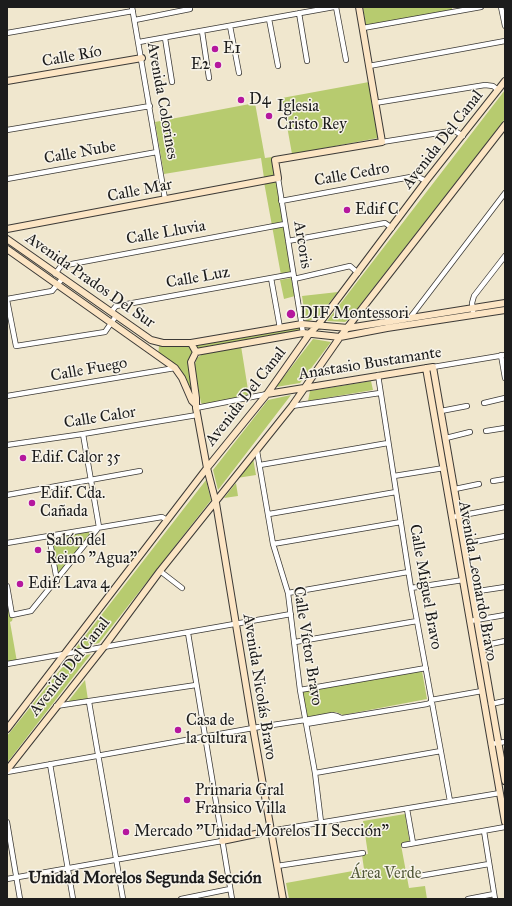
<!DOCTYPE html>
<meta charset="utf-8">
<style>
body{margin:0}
#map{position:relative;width:512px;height:906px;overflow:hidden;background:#f0e7ce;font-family:"IM FELL Great Primer",serif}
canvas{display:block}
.frame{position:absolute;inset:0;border:8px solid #1c1c1c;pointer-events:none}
</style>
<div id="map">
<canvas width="512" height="906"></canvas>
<div class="frame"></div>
</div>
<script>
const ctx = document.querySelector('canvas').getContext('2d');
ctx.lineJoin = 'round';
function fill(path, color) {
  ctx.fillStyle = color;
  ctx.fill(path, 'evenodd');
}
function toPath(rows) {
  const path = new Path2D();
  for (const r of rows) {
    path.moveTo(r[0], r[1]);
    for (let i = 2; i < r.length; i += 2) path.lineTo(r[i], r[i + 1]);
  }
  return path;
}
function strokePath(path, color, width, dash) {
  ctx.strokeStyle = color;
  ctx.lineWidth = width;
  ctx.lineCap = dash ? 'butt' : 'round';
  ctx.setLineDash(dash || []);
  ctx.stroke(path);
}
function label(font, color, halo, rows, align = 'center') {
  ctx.font = font + ' "IM FELL Great Primer",serif';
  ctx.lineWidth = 3;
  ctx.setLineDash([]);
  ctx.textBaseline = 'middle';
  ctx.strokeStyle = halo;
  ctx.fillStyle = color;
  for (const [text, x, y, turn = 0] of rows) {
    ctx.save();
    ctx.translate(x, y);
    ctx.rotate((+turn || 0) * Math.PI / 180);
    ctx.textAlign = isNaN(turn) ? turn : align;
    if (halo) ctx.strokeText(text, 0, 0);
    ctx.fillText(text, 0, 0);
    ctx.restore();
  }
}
const green = toPath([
 [363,7,452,7,452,11,366,26],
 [369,82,378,138,292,154,282,98],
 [505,90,505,119,349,319,345,322,327,321],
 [255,103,265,158,272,157,275,176,264,178,261,158,164,174,155,122],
 [276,180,291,273,281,275,264,182],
 [291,278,295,296,284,299,280,280],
 [338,292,318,317,306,322,302,296],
 [301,325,302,333,197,351,192,344],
 [313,339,331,342,300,383,276,387],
 [175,344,190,344,195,352,191,362,195,403,182,377,158,356,159,346],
 [241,346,249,396,203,404,201,403,195,371,195,364,197,358,204,353],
 [371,381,373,390,308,401,310,391],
 [291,395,218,490,213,470,268,400],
 [253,458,256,475,237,478],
 [206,480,211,500,99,643,75,649],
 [236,483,238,496,224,498],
 [99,527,57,581,49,536],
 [7,582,13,617,12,621,10,622,17,662,7,664],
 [91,654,7,763,7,736,69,659],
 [422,671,427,699,343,715,336,712,307,717,302,691],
 [85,680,88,700,67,703],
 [405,814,410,844,401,845,409,888,425,886,427,899,289,899,286,883,364,869,362,855,368,854,363,821]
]);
const street = toPath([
 [132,7,165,199],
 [336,7,346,60],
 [501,7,505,26],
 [299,13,307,61],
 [269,19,278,66],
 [135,20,190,9],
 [230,26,239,73],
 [363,28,481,7],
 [202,31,209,78],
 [7,33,133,11],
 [165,38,172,82],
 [139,42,334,7],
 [369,66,505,41],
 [375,103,485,85,493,86,498,90],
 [7,130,150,106],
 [382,142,451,131,455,131,463,136],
 [278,178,303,333],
 [7,179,157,152],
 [281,201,416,176,426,181],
 [288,241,385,223,392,228],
 [55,274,61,266,285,224],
 [271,278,280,328],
 [294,279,350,266,358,273],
 [7,299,52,291,62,279],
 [7,300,16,346,105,332,116,316],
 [473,311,472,303,474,296,505,256],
 [111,312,116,306,293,274],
 [409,319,505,193],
 [501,355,505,378],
 [433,367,505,355],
 [378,375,411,588,450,801],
 [7,396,175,368],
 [484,403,505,398],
 [292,406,380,393],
 [196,408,267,394],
 [441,411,467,406],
 [486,431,505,428],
 [83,434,99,527],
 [446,438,470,432],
 [7,445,83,434,197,415],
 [257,451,273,544,288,593,300,690,315,773,321,822],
 [260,465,388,443],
 [394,476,444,468],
 [493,481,505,479],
 [455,489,479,484],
 [7,495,140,471],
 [269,514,396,492],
 [453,517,505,507],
 [49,536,57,581],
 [7,543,162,517,167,520],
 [273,544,401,522],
 [464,544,505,536],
 [160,571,182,588],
 [7,586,12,615,31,611,99,527],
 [411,588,463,580],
 [472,592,505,587],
 [288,593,408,572],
 [470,621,505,615],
 [188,633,232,899],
 [295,642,417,621],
 [481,646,505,641],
 [7,664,291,614],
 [300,690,426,668],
 [431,700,482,691],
 [89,702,123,899],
 [491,704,505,701],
 [56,706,196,685],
 [305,720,332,715,337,716,341,718],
 [306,724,427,704,432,702],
 [491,744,505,742],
 [50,764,73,899],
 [7,772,253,728,305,720],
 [315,773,441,751],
 [407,809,413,843],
 [7,822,20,899],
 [270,831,500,793],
 [484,831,495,899],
 [404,845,505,827],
 [277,866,363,853],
 [419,876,489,864],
 [7,879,222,841],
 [181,899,230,889],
 [468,899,494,894]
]);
const secondary = toPath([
 [7,81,142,58],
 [7,229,278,178,275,160,382,142,359,7],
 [7,239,151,340,163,343,191,343,196,352,191,362,196,398,196,408,207,468,216,503,253,728,283,899],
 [7,249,175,368,182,378,192,401,195,404],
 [191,343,302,324,348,328,505,303],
 [196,352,303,333,340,337,387,328,505,310],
 [426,368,505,822],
 [267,394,433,367,505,781],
 [7,729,207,468,267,394,310,333,318,325,426,181,505,81],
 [7,770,103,648,160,571,292,406,340,337,505,125],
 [222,841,270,831]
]);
const markers = [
 [215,49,4,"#b5179e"],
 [218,65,4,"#b5179e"],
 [241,100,4,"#b5179e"],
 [269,116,4,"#b5179e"],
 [347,210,4,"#b5179e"],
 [291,314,5,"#b5179e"],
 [23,458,4,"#b5179e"],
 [32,503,4,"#b5179e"],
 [38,550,4,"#b5179e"],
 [20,584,4,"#b5179e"],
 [178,730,4,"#b5179e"],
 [187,800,4,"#b5179e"],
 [126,832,4,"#b5179e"]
];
const poiNames = [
 ["E1",223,49],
 ["E2",210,65,"right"],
 ["D4",249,100],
 ["Iglesia",277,107],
 ["Cristo Rey",277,125],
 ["Edif C",355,210],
 ["DIF Montessori",300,314],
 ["Edif. Calor 35",31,458],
 ["Edif. Cda.",40,494],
 ["Cañada",40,512],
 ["Salón del",46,541],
 ["Reino \"Agua\"",46,559],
 ["Edif. Lava 4",28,584],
 ["Casa de",186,721],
 ["la cultura",186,739],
 ["Primaria Gral",195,791],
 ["Fransico Villa",195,809],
 ["Mercado \"Unidad Morelos II Sección\"",134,832]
];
const streetNames = [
 ["Calle Río",72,57,-10],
 ["Avenida Colorines",162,101,80],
 ["Avenida Del Canal",443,140,-52],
 ["Calle Nube",80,153,-10],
 ["Calle Cedro",352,175,-10],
 ["Calle Mar",140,191,-11],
 ["Calle Lluvia",166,233,-10],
 ["Arcoris",302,245,81],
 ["Calle Luz",198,278,-10],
 ["Avenida Prados Del Sur",90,281,35],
 ["Anastasio Bustamante",370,364,-9],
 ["Calle Fuego",89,370,-10],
 ["Avenida Del Canal",246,397,-52],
 ["Calle Calor",100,418,-9],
 ["Avenida Leonardo Bravo",477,581,80],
 ["Calle Miguel Bravo",425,587,80],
 ["Calle Víctor Bravo",307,646,81],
 ["Avenida Del Canal",70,667,-52],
 ["Avenida Nicolás Bravo",259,687,81]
];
const parkNames = [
 ["Área Verde",386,874]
];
const neighbourhoodNames = [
 ["Unidad Morelos Segunda Sección",145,879]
];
fill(green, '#b7cb6f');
strokePath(street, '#3c3a37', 6);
strokePath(secondary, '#3c3a37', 8);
strokePath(street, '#fff', 4.5);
strokePath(secondary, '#fce5c4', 6);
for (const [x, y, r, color] of markers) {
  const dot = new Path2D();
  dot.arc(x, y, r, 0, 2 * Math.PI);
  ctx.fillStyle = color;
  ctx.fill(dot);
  strokePath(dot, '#f7f3e8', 1.5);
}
label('16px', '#1c1c1c', '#f7f3e8', poiNames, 'left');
label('16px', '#1c1c1c', '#f7f3e8', streetNames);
label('16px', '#525939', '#f7f3e8', parkNames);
label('bold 17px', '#1c1c1c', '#f7f3e8', neighbourhoodNames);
</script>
